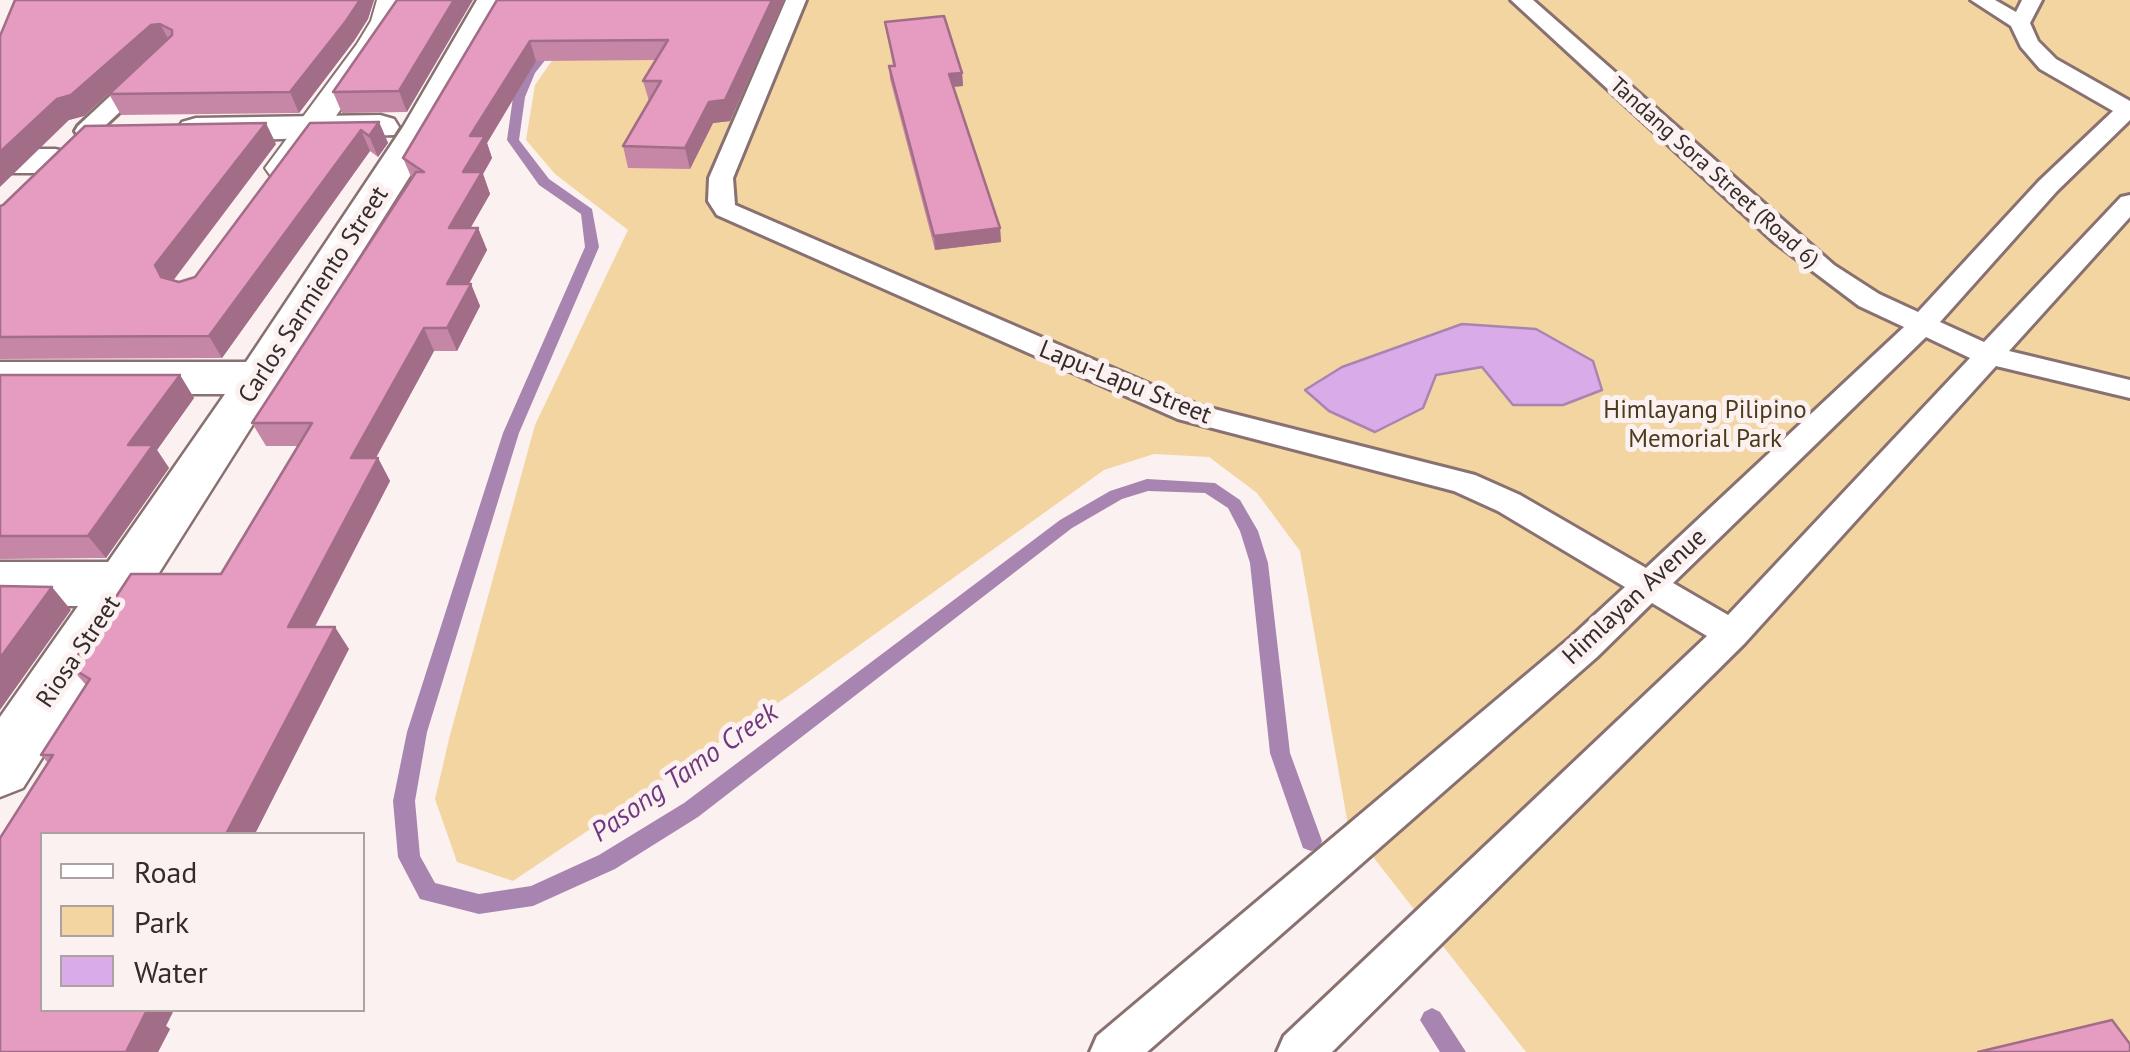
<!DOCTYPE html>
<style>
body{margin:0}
#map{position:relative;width:2130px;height:1052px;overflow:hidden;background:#fcf1f1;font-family:"PT Sans",sans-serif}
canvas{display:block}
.legend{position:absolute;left:40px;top:832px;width:325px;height:180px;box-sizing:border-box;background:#fcf1f1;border:2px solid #aca2a2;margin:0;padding:12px 18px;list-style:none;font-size:30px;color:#352b2b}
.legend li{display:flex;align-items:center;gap:20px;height:50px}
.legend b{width:50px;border:2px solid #aca2a2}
</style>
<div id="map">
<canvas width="2130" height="1052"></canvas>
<ul class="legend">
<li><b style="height:12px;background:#fff"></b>Road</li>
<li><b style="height:28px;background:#f3d5a2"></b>Park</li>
<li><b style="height:28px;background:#daabe9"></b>Water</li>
</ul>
</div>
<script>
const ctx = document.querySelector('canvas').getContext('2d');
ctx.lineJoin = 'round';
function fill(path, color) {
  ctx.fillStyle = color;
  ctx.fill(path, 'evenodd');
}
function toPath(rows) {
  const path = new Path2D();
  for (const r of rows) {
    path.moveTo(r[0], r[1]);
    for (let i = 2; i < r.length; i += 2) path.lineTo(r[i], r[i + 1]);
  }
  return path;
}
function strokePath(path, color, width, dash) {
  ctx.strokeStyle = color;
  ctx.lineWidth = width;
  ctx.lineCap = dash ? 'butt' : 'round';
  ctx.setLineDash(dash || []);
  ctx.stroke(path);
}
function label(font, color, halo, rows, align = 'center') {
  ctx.font = font + ' "PT Sans",sans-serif';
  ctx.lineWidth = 10;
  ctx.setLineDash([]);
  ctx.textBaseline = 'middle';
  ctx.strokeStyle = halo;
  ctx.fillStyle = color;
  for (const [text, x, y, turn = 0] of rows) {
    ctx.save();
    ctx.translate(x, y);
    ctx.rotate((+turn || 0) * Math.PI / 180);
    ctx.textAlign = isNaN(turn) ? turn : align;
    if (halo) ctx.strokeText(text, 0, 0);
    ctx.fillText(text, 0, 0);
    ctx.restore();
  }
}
const green = toPath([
 [594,0,2130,0,2130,1052,1526,1052,1348,825,1300,551,1257,493,1209,457,1154,454,1104,470,794,692,513,881,457,862,435,799,450,735,535,425,628,230,555,174,526,140,535,85]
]);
const water = toPath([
 [1462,324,1536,329,1593,361,1602,390,1563,405,1513,405,1482,367,1436,375,1423,408,1375,432,1329,411,1305,390,1342,367,1462,324]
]);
const stream = toPath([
 [547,43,557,45,535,73,525,97,519,140,549,179,592,209,599,247,519,433,427,732,415,801,420,856,435,883,479,894,531,886,599,855,684,803,1060,520,1110,491,1147,479,1215,483,1240,500,1258,531,1268,563,1290,753,1322,841,1319,848,1311,851,1303,848,1270,753,1250,563,1240,531,1228,508,1205,493,1148,491,1122,499,1072,528,698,817,615,869,533,906,479,914,420,899,398,857,393,801,407,732,503,433,585,247,581,214,539,185,507,140,513,97,523,72,547,43],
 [1432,1008,1440,1012,1466,1052,1440,1052,1420,1020,1424,1012,1432,1008]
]);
const service = toPath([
 [786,0,806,0,733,178,735,205,1198,405,1475,475,1520,495,1646,568,1904,327,1859,306,1773,241,1511,0,1533,0,1834,265,1879,294,1918,312,2039,181,2113,111,2040,69,2021,47,2011,26,1971,0,1995,0,2016,12,2022,0,2042,0,2030,23,2038,41,2056,59,2130,101,2130,120,2057,191,1940,322,1984,342,2121,197,2130,195,2130,217,2009,351,2130,380,2130,398,1996,366,1744,644,1332,1052,1277,1052,1284,1036,1707,636,1652,603,1597,657,1147,1052,1090,1052,1097,1036,1571,637,1625,587,1498,511,1454,491,1178,419,717,215,708,201,709,178,786,0],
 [1926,337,1970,358,1728,615,1673,583,1926,337],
 [145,70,153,71,156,76,153,81,94,136,78,136,75,131,78,126,137,71,145,70]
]);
const pedestrian = toPath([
 [377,0,405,0,401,21,385,47,294,175,282,178,270,175,265,168,357,44,371,21,377,0]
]);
const minor = toPath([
 [477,0,511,0,441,127,23,788,0,797,0,717,78,606,0,606,0,562,108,562,225,394,0,394,0,362,246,362,403,127,477,0],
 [380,115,394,119,399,127,394,135,196,142,182,138,177,130,182,122,196,118,380,115],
 [0,149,55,149,69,152,75,161,69,170,55,173,0,173,0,149]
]);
const wall = toPath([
 [15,0,374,0,368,19,354,41,299,113,121,115,109,94,162,45,84,116,69,120],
 [497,0,784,0,730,121,713,123,690,169,628,168,623,146,649,101,643,81,655,60,536,61,487,143,492,158,483,174,490,194,470,228,478,228,487,250,469,284,471,284,480,306,457,351,434,351,376,458,378,458,390,481,315,627,349,649,42,834,166,1026,170,1029,158,1052,0,1052,48,763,41,755,86,685,70,667,221,574,298,446,266,446,252,423,412,179,403,158],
 [397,3,407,112,342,113,333,92],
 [885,22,962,73,963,86,953,87,1000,228,1001,242,935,250,890,79,889,66,893,66],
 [379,122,388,143,378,157,370,151,222,358,0,359,0,206,276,144,173,281,179,282,195,277,310,123],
 [0,375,180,375,194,398,157,450,169,468,106,558,0,559]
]);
const shadedWall = toPath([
 [360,0,374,0,368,19,354,41,299,113,290,92],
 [454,0,473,0,407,112,399,91],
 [772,0,784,0,730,121,713,123,690,169,685,148,709,102],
 [160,24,171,44,161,45,84,116,69,120,0,187,0,152,57,99,151,25],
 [530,41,536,61,487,143,492,158,483,174,490,194,458,250,449,228,470,136],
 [962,73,963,86,950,87,949,74],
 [379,122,388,143,378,157,369,136],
 [266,123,276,144,168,287,161,277,155,265],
 [361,130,370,151,222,358,209,336],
 [478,228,487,250,457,306,447,284],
 [1000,228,1001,242,935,250,934,236],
 [471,284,480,306,457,351,447,328],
 [424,328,434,351,363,481,351,458],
 [180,375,194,398,157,450,169,468,106,558,88,536,128,445],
 [378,458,390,481,303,649,288,627],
 [52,587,71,610,0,710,0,658],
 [335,627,349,649,255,834,226,834],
 [142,1010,174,1010,166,1026,170,1029,158,1052,126,1052]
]);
const building = toPath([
 [15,0,360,0,346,21,290,92,109,94,172,35,172,30,160,24,151,25,71,95,57,99,0,152,0,36,15,0],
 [397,0,454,0,399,91,333,92,397,0],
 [497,0,772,0,725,100,709,102,685,148,623,146,661,81,643,81,668,40,530,41,470,136,485,136,463,172,482,172,449,228,478,228,447,284,471,284,447,328,424,328,351,458,378,458,288,627,335,627,226,834,42,834,42,1010,147,1010,126,1052,0,1052,0,838,53,755,41,755,90,679,70,667,131,574,221,574,312,423,252,423,416,172,424,172,403,158,497,0],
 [944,16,962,73,949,74,1000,228,934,236,889,66,895,66,885,22,944,16],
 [379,122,369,136,361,130,209,336,0,337,0,206,3,205,85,126,266,123,155,265,161,277,179,282,195,277,310,123,379,122],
 [0,375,180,375,128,445,153,445,88,536,0,536,0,375],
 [0,586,52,587,0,658,0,586],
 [2112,1020,2130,1044,2130,1052,1978,1052,2112,1020]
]);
const farStreetnames = [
 ["Tandang Sora Street (Road 6)",1714,173,42]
];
const streetNames = [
 ["Carlos Sarmiento Street",314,295,-57],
 ["Lapu-Lapu Street",1125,383,22],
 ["Himlayan Avenue",1635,597,-43],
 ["Riosa Street",79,652,-56]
];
const parkNames = [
 ["Himlayang Pilipino",1705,411],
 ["Memorial Park",1705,440]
];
const waterNames = [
 ["Pasong Tamo Creek",685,773,-35]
];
fill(green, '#f3d5a2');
fill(water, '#daabe9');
strokePath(water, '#a885b0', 2.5);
fill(stream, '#a885b0');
strokePath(service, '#897171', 6);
strokePath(pedestrian, '#897171', 4);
strokePath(minor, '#897171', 5);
fill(service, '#fff');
fill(pedestrian, '#fff');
fill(minor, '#fff');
fill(wall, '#c686a6');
fill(shadedWall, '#a16d87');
fill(building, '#e69cc1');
strokePath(building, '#a16d87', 2.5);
label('22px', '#352b2b', '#fcf1f1', farStreetnames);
label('25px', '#352b2b', '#fcf1f1', streetNames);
label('25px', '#4b3a1b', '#fcf1f1', parkNames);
label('italic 28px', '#713882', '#fcf1f1', waterNames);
</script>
